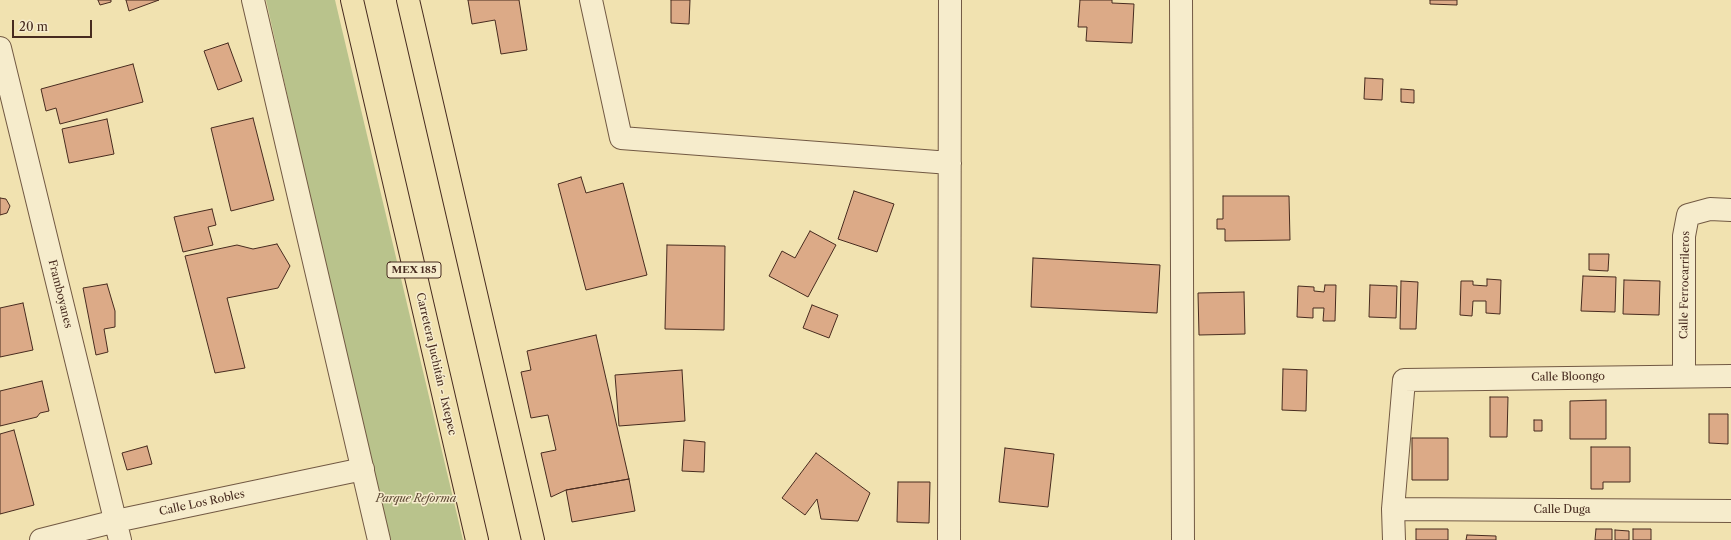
<!DOCTYPE html>
<meta charset="utf-8">
<style>
body{margin:0}
#map{position:relative;width:1731px;height:540px;overflow:hidden;background:#f1e2b0;font-family:"Libre Caslon Text",serif}
canvas{display:block}
.scale{position:absolute;left:12px;top:20px;width:80px;height:18px;box-sizing:border-box;border:2px solid #472b1f;border-top:0;padding-left:5px;font-size:12px;line-height:14px;white-space:nowrap;color:#472b1f;-webkit-text-stroke:3px #f6eccc;paint-order:stroke}
</style>
<div id="map">
<canvas width="1731" height="540"></canvas>
<div class="scale">20 m</div>
</div>
<script>
const ctx = document.querySelector('canvas').getContext('2d');
ctx.lineJoin = 'round';
function fill(path, color) {
  ctx.fillStyle = color;
  ctx.fill(path, 'evenodd');
}
function toPath(rows) {
  const path = new Path2D();
  for (const r of rows) {
    path.moveTo(r[0], r[1]);
    for (let i = 2; i < r.length; i += 2) path.lineTo(r[i], r[i + 1]);
  }
  return path;
}
function strokePath(path, color, width, dash) {
  ctx.strokeStyle = color;
  ctx.lineWidth = width;
  ctx.lineCap = dash ? 'butt' : 'round';
  ctx.setLineDash(dash || []);
  ctx.stroke(path);
}
function label(font, color, halo, rows, align = 'center') {
  ctx.font = font + ' "Libre Caslon Text",serif';
  ctx.lineWidth = 3;
  ctx.setLineDash([]);
  ctx.textBaseline = 'middle';
  ctx.strokeStyle = halo;
  ctx.fillStyle = color;
  for (const [text, x, y, turn = 0] of rows) {
    ctx.save();
    ctx.translate(x, y);
    ctx.rotate((+turn || 0) * Math.PI / 180);
    ctx.textAlign = isNaN(turn) ? turn : align;
    if (halo) ctx.strokeText(text, 0, 0);
    ctx.fillText(text, 0, 0);
    ctx.restore();
  }
}
const green = toPath([
 [266,0,335,0,463,540,387,540]
]);
const building = toPath([
 [98,0,111,0,111,2,100,5,98,0],
 [126,0,159,0,129,11,126,0],
 [468,0,519,0,527,50,501,54,495,20,472,24,468,0],
 [671,0,690,0,689,24,671,23,671,0],
 [1080,0,1112,0,1112,3,1134,4,1132,43,1086,41,1087,27,1078,27,1080,0],
 [1430,0,1457,0,1457,5,1430,4,1430,0],
 [228,43,242,81,218,90,204,51,228,43],
 [133,64,143,102,60,124,56,108,46,111,41,89,133,64],
 [1365,78,1383,79,1382,100,1364,99,1365,78],
 [1401,89,1414,90,1414,103,1401,102,1401,89],
 [253,118,274,200,231,211,211,128,253,118],
 [107,119,114,154,69,163,62,129,107,119],
 [581,177,586,193,623,183,647,275,586,290,558,184,581,177],
 [854,191,894,204,877,252,838,239,854,191],
 [1223,196,1289,196,1290,240,1225,241,1225,229,1217,229,1217,219,1223,219,1223,196],
 [0,198,6,199,10,206,7,213,0,215,0,198],
 [212,209,216,225,208,227,213,245,183,252,174,217,212,209],
 [810,231,836,245,808,297,769,276,782,251,795,258,810,231],
 [277,244,290,266,278,288,227,298,245,368,215,373,185,256,237,245,253,249,277,244],
 [667,245,725,246,724,330,665,329,667,245],
 [1589,254,1609,254,1608,271,1589,270,1589,254],
 [1033,258,1160,265,1157,313,1031,307,1033,258],
 [1583,276,1616,277,1615,312,1581,311,1583,276],
 [1487,279,1501,280,1500,314,1486,313,1486,301,1473,301,1472,316,1460,315,1461,281,1473,281,1473,285,1487,286,1487,279],
 [1624,280,1660,281,1659,315,1623,314,1624,280],
 [1401,281,1418,282,1416,329,1400,329,1401,281],
 [107,284,115,311,115,327,104,329,108,352,96,355,83,288,107,284],
 [1325,285,1336,285,1335,321,1323,321,1324,308,1313,308,1313,318,1297,317,1298,286,1314,287,1314,291,1324,292,1325,285],
 [1370,285,1397,286,1396,318,1369,317,1370,285],
 [1244,292,1245,334,1199,335,1198,293,1244,292],
 [23,303,33,350,0,357,0,308,23,303],
 [812,305,838,315,829,338,803,328,812,305],
 [596,335,629,479,566,490,551,497,541,453,556,450,548,415,531,418,521,372,531,370,527,351,596,335],
 [1283,369,1307,370,1306,411,1282,410,1283,369],
 [682,370,685,421,619,426,615,375,682,370],
 [42,381,49,411,40,413,37,417,0,426,0,391,42,381],
 [1490,397,1508,397,1507,437,1490,437,1490,397],
 [1606,400,1606,439,1570,439,1570,401,1606,400],
 [1709,414,1728,414,1728,444,1709,443,1709,414],
 [1534,420,1542,420,1542,431,1534,431,1534,420],
 [14,430,34,505,0,514,0,434,14,430],
 [1412,438,1448,438,1448,480,1412,480,1412,438],
 [684,440,705,442,704,472,682,471,684,440],
 [147,446,152,464,127,470,122,453,147,446],
 [1591,447,1630,447,1630,482,1603,482,1603,489,1591,489,1591,447],
 [1005,448,1054,454,1048,507,999,502,1005,448],
 [816,453,870,493,858,521,821,519,817,499,805,515,782,498,816,453],
 [629,479,635,511,572,522,566,490,629,479],
 [898,482,930,482,929,523,897,522,898,482],
 [1416,529,1448,529,1448,540,1416,540,1416,529],
 [1596,529,1612,529,1612,540,1595,540,1596,529],
 [1633,529,1651,529,1651,540,1633,540,1633,529],
 [1615,530,1629,531,1629,540,1615,540,1615,530],
 [1467,535,1496,536,1496,540,1466,540,1467,535]
]);
const street = toPath([
 [253,0,379,540],
 [591,0,621,138,950,163],
 [1181,0,1183,540],
 [0,48,120,540],
 [1684,375,1684,236,1688,215,1710,209,1731,210],
 [1393,509,1731,511],
 [41,540,116,521,363,469],
 [949,540,950,0],
 [1394,540,1393,509,1404,380,1731,376]
]);
const primary = toPath([
 [352,0,477,540],
 [408,0,533,540]
]);
const shields = [
 [414,270,54]
];
const shieldNames = [
 ["MEX 185",414,270]
];
const streetNames = [
 ["Calle Ferrocarrileros",1685,285,-89],
 ["Framboyanes",60,294,76],
 ["Carretera Juchitán - Ixtepec",436,364,77],
 ["Calle Bloongo",1568,377,-1],
 ["Calle Los Robles",202,503,-12],
 ["Calle Duga",1562,510]
];
const parkNames = [
 ["Parque Reforma",416,499]
];
fill(green, '#b9c38c');
fill(building, '#dcaa87');
strokePath(building, '#472b1f', 1);
strokePath(street, '#725943', 24);
strokePath(primary, '#472b1f', 24);
strokePath(street, '#f6eccc', 22);
strokePath(primary, '#f1e2b0', 22);
for (const [x, y, w] of shields) {
  const box = new Path2D();
  box.roundRect(x - w / 2, y - 8, w, 16, 3);
  ctx.fillStyle = '#f6eccc';
  ctx.fill(box);
  strokePath(box, '#472b1f', 1);
}
label('bold 10px', '#472b1f', null, shieldNames);
label('11px', '#472b1f', '#f6eccc', streetNames);
label('italic 11px', '#5e4935', '#f6eccc', parkNames);
</script>
